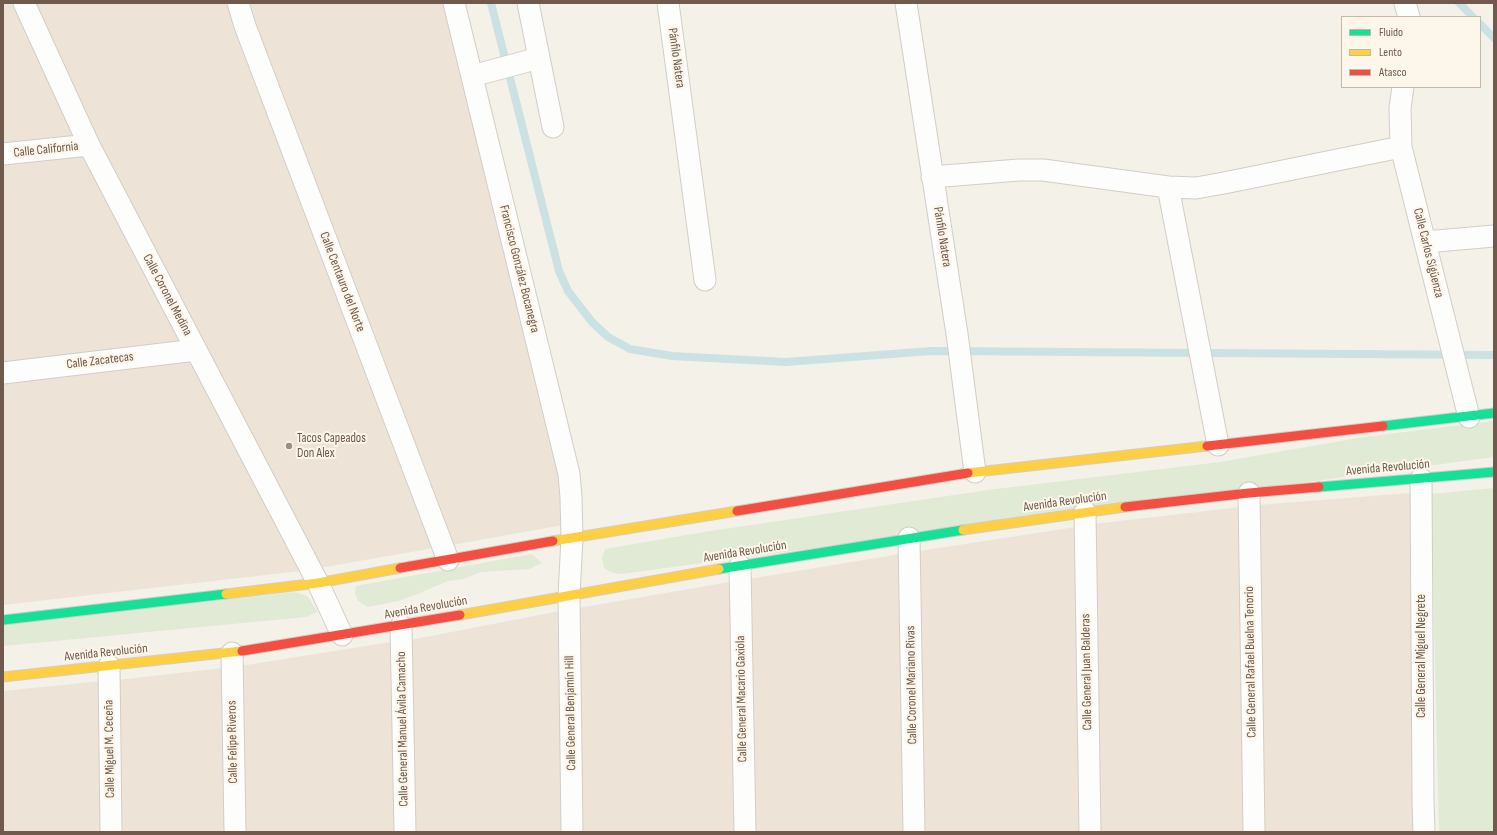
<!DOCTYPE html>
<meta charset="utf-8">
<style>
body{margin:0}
#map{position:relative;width:1497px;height:835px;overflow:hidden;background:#f4f1e9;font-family:"Sofia Sans Condensed",sans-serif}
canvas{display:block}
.frame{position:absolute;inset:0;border:4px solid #6f5a4d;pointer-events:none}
.legend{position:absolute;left:1341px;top:16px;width:140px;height:72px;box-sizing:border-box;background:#fdf6ea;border:1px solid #c4b8ab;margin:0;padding:5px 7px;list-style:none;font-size:12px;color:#6f5a4d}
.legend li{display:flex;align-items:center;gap:8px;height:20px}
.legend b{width:20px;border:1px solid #c4b8ab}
</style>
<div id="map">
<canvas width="1497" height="835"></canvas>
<div class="frame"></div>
<ul class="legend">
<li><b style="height:5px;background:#16e098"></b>Fluido</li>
<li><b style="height:5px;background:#ffcf43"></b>Lento</li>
<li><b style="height:5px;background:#f24e42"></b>Atasco</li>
</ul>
</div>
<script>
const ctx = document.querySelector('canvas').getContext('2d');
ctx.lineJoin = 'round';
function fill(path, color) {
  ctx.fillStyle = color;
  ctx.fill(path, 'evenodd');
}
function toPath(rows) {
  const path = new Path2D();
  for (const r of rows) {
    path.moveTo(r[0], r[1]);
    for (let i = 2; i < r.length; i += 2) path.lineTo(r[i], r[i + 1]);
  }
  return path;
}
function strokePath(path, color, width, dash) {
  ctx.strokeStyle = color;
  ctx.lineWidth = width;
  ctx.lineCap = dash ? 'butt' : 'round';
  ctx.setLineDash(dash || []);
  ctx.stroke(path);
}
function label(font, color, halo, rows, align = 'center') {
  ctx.font = font + ' "Sofia Sans Condensed",sans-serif';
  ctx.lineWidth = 4;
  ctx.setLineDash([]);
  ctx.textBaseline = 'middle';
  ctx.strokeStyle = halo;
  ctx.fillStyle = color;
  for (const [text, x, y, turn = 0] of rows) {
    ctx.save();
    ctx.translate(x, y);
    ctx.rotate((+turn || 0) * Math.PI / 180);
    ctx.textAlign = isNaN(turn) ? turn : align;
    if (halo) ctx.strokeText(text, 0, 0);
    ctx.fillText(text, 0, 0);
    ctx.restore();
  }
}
const residential = toPath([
 [3,3,14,3,77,137,3,145],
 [34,3,229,3,434,548,319,568,88,121],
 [247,3,445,3,560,471,563,525,452,545],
 [84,154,183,343,3,363,3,163],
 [191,359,301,571,3,605,3,381],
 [1410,493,1421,832,1263,832,1258,505],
 [1240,507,1245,832,1099,832,1094,524],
 [1076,527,1081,832,923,832,919,551],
 [900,554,905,832,753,832,749,579],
 [730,582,735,832,583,832,578,608],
 [560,611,565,832,413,832,410,640],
 [391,642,395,832,243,832,240,666],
 [222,668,225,832,119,832,118,680],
 [101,681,102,832,3,832,3,691]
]);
const green = toPath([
 [1494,421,1494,457,621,574,613,573,604,568,602,558,605,549,704,532,988,490,1220,462,1364,437],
 [1494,488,1494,832,1439,832,1431,494],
 [532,554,542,563,529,569,481,572,463,579,448,581,415,595,398,601,368,607,358,601,355,593,356,586],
 [295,592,307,596,318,612,306,617,3,646,3,624]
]);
const stream = toPath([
 [491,3,559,271,568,291,592,322,608,337,630,349,672,356,786,362,931,351,1494,355],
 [1459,3,1473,17],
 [1480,24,1494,38]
]);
const street = toPath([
 [24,3,89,145,318,583,342,635],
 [238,3,245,26,448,560],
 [454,3,569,474,571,497,572,538,569,595,572,832],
 [528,3,553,127],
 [668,3,705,280],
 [906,3,957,334,975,472],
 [1405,3,1409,17],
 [472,76,539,58],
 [1403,87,1400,108,1401,147,1469,417],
 [3,154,89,145],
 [932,177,1019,170,1043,170,1168,187,1196,188,1224,183,1401,147],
 [1168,187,1218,445],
 [1425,242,1494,236],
 [3,373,196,350],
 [1421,479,1423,800,1424,832],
 [1249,493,1254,832],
 [1085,512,1090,832],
 [909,538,914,832],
 [740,566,745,832],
 [401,626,405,832],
 [232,653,235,832],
 [109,666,111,832]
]);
const fast = toPath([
 [1383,426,1494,413],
 [1319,487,1494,472],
 [719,569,963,530],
 [3,620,226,594]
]);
const slow = toPath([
 [968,473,1207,446],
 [963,530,1125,507],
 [553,541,737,511],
 [226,594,318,583,400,568],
 [460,615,719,569],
 [3,677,242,651]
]);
const jam = toPath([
 [1207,446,1383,426],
 [1125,507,1249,493,1319,487],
 [737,511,968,473],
 [400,568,553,541],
 [242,651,460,615]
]);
const markers = [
 [289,446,4,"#9e8f84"]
];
const streetNames = [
 ["Pánfilo Natera",676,58,82],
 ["Calle California",46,150,-6],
 ["Pánfilo Natera",942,237,81],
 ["Calle Carlos Sigüenza",1428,253,76],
 ["Francisco González Bocanegra",519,269,76],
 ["Calle Centauro del Norte",342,282,69],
 ["Calle Coronel Medina",167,295,62],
 ["Calle Zacatecas",100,361,-7],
 ["Avenida Revolución",1388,468,-5],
 ["Avenida Revolución",1065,502,-8],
 ["Avenida Revolución",745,552,-9],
 ["Avenida Revolución",426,608,-10],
 ["Avenida Revolución",106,653,-6],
 ["Calle General Miguel Negrete",1422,656,-90],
 ["Calle General Rafael Buelna Tenorio",1251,662,-91],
 ["Calle General Juan Balderas",1087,672,-91],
 ["Calle Coronel Mariano Rivas",912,685,-91],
 ["Calle General Macario Gaxiola",742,699,-91],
 ["Calle General Benjamín Hill",571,713,-91],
 ["Calle General Manuel Ávila Camacho",403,729,-91],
 ["Calle Felipe Riveros",233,742,-91],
 ["Calle Miguel M. Ceceña",110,749,-91]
];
const poiNames = [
 ["Tacos Capeados",297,439],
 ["Don Alex",297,454]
];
fill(residential, '#ede4d7');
fill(green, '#e1ead5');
strokePath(stream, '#cce1e3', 8);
strokePath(street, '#d3cdc6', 23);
strokePath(fast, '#d3cdc6', 11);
strokePath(slow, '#d3cdc6', 11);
strokePath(jam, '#d3cdc6', 11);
strokePath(street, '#fdfdfc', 21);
strokePath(fast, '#16e098', 9);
strokePath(slow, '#ffcf43', 9);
strokePath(jam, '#f24e42', 9);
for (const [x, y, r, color] of markers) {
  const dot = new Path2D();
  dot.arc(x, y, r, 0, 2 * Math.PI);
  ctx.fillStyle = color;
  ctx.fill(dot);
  strokePath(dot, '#fdf6ea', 1.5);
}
label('13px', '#6f5a4d', '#fdf6ea', streetNames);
label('13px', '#6f5a4d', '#fdf6ea', poiNames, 'left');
</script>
